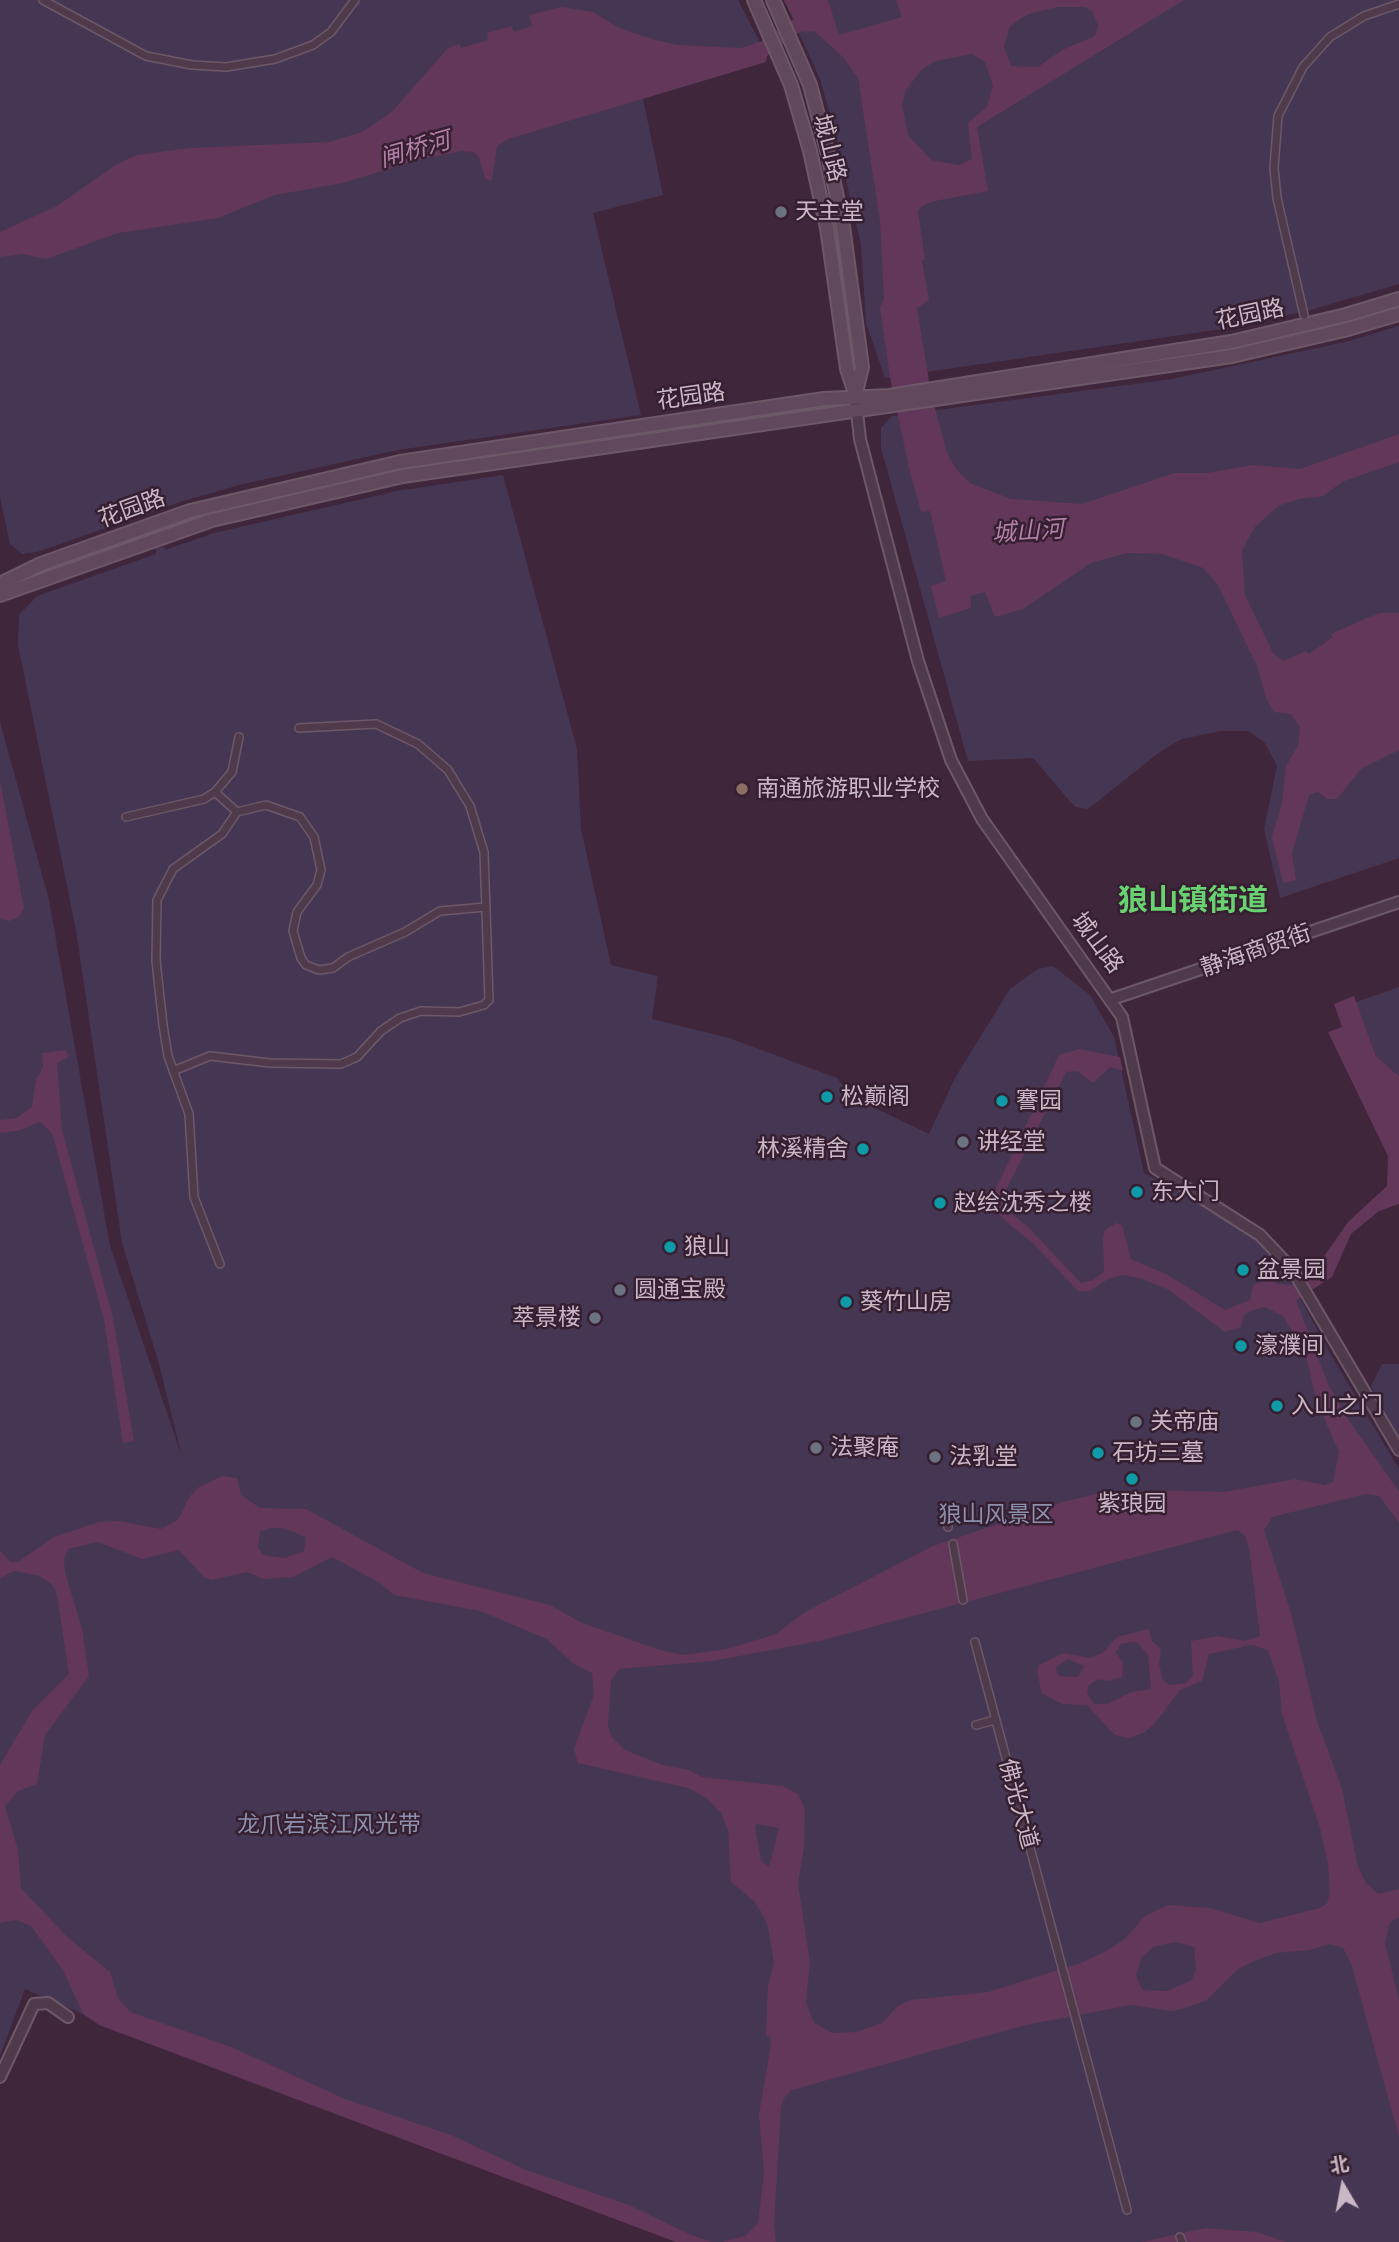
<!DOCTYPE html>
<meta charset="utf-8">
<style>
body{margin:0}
#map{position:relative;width:1399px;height:2242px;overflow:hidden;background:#40263a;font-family:Cabin,"Noto Sans SC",sans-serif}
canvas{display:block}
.north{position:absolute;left:1308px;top:2151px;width:70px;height:70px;-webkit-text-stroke:5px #351f30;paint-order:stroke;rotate:350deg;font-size:19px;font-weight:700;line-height:28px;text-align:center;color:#cab7c5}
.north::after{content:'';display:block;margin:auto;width:24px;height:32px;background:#cab7c5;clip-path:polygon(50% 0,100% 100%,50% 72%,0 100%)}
</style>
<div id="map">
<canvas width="1399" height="2242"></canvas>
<div class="north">北</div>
</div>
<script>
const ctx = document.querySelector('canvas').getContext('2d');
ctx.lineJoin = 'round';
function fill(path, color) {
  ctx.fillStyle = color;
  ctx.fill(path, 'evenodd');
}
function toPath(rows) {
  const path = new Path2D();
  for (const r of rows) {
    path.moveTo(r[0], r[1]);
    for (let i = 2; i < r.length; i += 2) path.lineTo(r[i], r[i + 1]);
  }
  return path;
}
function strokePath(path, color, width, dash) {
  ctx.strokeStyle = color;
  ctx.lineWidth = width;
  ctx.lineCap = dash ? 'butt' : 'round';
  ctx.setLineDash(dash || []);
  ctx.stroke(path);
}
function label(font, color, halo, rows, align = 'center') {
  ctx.font = font + ' Cabin,"Noto Sans SC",sans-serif';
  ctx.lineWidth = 5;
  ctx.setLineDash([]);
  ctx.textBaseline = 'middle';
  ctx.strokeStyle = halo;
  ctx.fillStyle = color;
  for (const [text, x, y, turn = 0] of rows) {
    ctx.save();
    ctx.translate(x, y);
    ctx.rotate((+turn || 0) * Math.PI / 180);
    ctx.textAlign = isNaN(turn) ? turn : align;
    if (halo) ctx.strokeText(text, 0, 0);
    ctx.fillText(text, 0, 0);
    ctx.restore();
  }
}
const green = toPath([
 [0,0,738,0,767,56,766,62,643,99,663,195,593,213,641,415,398,450,243,484,183,501,37,552,22,554,10,544,0,497],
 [784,0,1399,0,1399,284,1307,311,1222,329,885,378,866,323,861,244,833,125,820,79],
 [1399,326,1399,858,1280,898,1264,829,1277,766,1265,743,1248,731,1220,731,1182,739,1161,751,1088,809,1075,807,1033,758,968,761,881,448,881,428,892,416,1172,379,1345,342],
 [503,475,577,749,581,829,611,965,658,976,652,1019,729,1038,837,1078,852,1097,929,1134,955,1078,1010,989,1038,969,1053,966,1090,995,1114,1037,1144,1173,1223,1216,1235,1227,1259,1241,1281,1263,1332,1357,1399,1469,1399,2242,693,2242,83,2014,25,1989,0,2056,0,722,49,900,110,1246,182,1457,158,1360,122,1243,76,930,18,645,19,615,37,596,156,554,156,548,164,547,165,550,214,533,397,491],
 [1399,987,1399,1076,1376,1056,1356,1002],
 [1382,1364,1399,1364,1399,1439,1371,1386]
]);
const water = toPath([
 [784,0,828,0,839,35,902,17,896,0,1184,0,977,127,988,191,935,201,922,206,918,211,925,260,922,261,929,300,917,308,931,393,947,453,956,469,970,483,1011,499,1082,504,1174,473,1207,473,1253,465,1300,469,1399,434,1399,462,1342,482,1323,496,1299,499,1278,506,1254,528,1242,551,1245,595,1273,653,1283,661,1306,651,1309,654,1333,637,1331,634,1367,618,1380,613,1399,613,1399,750,1361,769,1337,799,1327,799,1318,792,1309,795,1292,853,1296,880,1283,883,1272,837,1282,803,1286,766,1298,745,1300,727,1291,714,1274,712,1266,698,1257,666,1218,585,1203,568,1162,554,1127,553,1091,563,1023,609,995,617,985,592,970,596,971,608,939,618,931,586,946,581,930,511,921,512,909,468,890,377,880,308,884,299,880,221,858,78,843,57,814,31,800,32,767,56,766,62,508,139,497,146,492,180,485,179,479,157,473,152,461,151,415,161,343,183,275,195,218,218,118,233,46,259,23,254,0,257,0,232,57,206,117,164,137,155,190,148,329,142,362,132,392,112,448,48,460,44,461,48,488,40,487,33,511,26,514,32,532,26,529,15,562,7,593,12,619,28,655,40,678,45,741,48,760,42,794,19],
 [1058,7,1085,7,1092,11,1098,25,1095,36,1062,50,1038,67,1011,66,1004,47,1010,26,1028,14],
 [972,54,985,62,993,86,987,107,968,123,972,159,959,165,931,160,908,135,902,104,906,90,922,69,936,61],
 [0,781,24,908,19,917,9,921,0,919],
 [1354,996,1376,1056,1399,1076,1399,1204,1379,1211,1351,1234,1332,1277,1296,1300,1328,1384,1348,1419,1399,1492,1399,1522,1379,1496,1366,1494,1272,1517,1264,1530,1291,1613,1317,1721,1342,1789,1358,1867,1366,1883,1378,1894,1399,1889,1399,1917,1390,1922,1385,1943,1399,2000,1399,2137,1351,1963,1343,1948,1330,1944,1309,1950,1276,1953,1256,1960,1237,1970,1207,2000,1188,2007,1172,2011,1131,2005,1026,2025,792,2090,784,2098,781,2107,774,2225,776,2242,722,2242,745,2236,758,2223,764,2172,759,2114,770,2050,771,2037,766,2036,768,1986,774,1963,768,1927,762,1913,754,1901,731,1882,728,1830,721,1813,708,1799,688,1788,578,1763,574,1749,594,1695,592,1673,574,1664,547,1639,480,1611,394,1595,380,1583,332,1557,293,1577,264,1579,247,1572,212,1580,204,1577,179,1550,142,1559,98,1542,68,1549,64,1559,65,1572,82,1629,89,1676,45,1735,37,1784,18,1791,5,1806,18,1850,21,1888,66,1936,110,1972,118,1998,130,2012,231,2047,345,2099,451,2135,526,2170,629,2205,691,2235,712,2242,676,2242,99,2025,83,2014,63,1970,31,1926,16,1920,0,1923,0,1765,32,1711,69,1674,57,1595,52,1584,39,1576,15,1571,0,1578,0,1551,10,1562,18,1562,54,1537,99,1522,118,1521,161,1529,178,1520,190,1496,199,1487,222,1476,237,1478,241,1495,260,1508,306,1509,423,1573,550,1605,582,1623,660,1650,683,1655,727,1649,776,1634,805,1612,933,1546,1063,1502,1109,1491,1112,1504,1142,1498,1142,1493,1156,1490,1224,1492,1295,1479,1324,1485,1333,1482,1339,1452,1316,1400,1306,1355,1283,1316,1265,1307,1253,1310,1244,1315,1241,1327,1225,1332,1169,1290,1140,1278,1123,1275,1108,1279,1090,1291,1079,1292,1033,1243,1004,1220,998,1212,993,1195,1059,1055,1079,1049,1120,1057,1123,1071,1110,1067,1093,1083,1077,1071,1066,1072,1007,1188,1002,1200,1006,1210,1027,1226,1081,1283,1093,1280,1104,1272,1103,1237,1105,1230,1116,1223,1122,1225,1131,1259,1166,1274,1225,1310,1250,1300,1253,1285,1262,1281,1271,1280,1277,1284,1291,1285,1313,1272,1348,1222,1387,1186,1388,1156,1328,1032,1342,1027,1334,1004],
 [283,1528,306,1537,304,1551,285,1558,263,1555,258,1547,260,1532,270,1528],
 [1237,1530,1245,1536,1249,1547,1260,1636,1244,1641,1218,1636,1191,1641,1193,1676,1186,1683,1169,1685,1163,1680,1159,1664,1161,1649,1152,1641,1149,1629,1117,1637,1103,1653,1090,1658,1063,1653,1039,1665,1037,1671,1042,1694,1063,1704,1087,1705,1115,1735,1130,1738,1145,1732,1156,1722,1180,1690,1202,1681,1209,1654,1251,1645,1268,1650,1279,1682,1282,1714,1320,1828,1328,1864,1330,1893,1327,1903,1320,1908,1260,1923,1210,1908,1168,1905,1145,1916,1126,1938,1106,1951,1081,1963,988,1992,911,2000,898,2006,882,2023,857,2032,833,2033,814,2023,806,2002,810,1962,798,1884,804,1848,805,1809,798,1794,783,1786,702,1777,689,1770,663,1765,625,1750,612,1737,608,1726,611,1681,619,1669,713,1661,819,1641],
 [1130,1642,1137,1642,1148,1655,1151,1689,1132,1692,1107,1704,1094,1704,1087,1693,1088,1686,1098,1679,1107,1681,1122,1677,1123,1663,1116,1653,1121,1644],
 [1068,1659,1084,1666,1078,1677,1059,1676,1057,1672,1056,1667],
 [757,1824,779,1828,769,1867,761,1861,755,1826],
 [1175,1942,1194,1947,1196,1969,1192,1980,1167,1991,1142,1990,1136,1975,1142,1957,1153,1947],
 [66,1050,68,1057,57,1063,62,1130,113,1318,134,1441,123,1443,104,1320,52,1133,40,1122,17,1131,0,1133,0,1120,16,1118,32,1107,36,1080,43,1067,42,1053],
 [1205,2228,1257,2232,1286,2242,1142,2242]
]);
const pedestrian = toPath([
 [43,0,146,56,192,65,226,67,275,59,313,45,331,32,355,0],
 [1304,315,1277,198,1274,168,1278,116,1303,67,1330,37,1364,16,1399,4],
 [215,792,237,812],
 [126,817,204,799,215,792,232,772,239,737],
 [173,1071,210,1056,270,1063,341,1064,357,1057,381,1031,400,1018,421,1011,459,1012,484,1005,489,1000,484,852,470,806,448,770,418,744,376,724,299,728],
 [220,1264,194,1197,189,1114,168,1056,163,1025,156,961,157,900,173,869,222,834,237,812,266,805,300,817,314,837,321,870,317,885,297,912,293,931,301,958,306,965,319,970,333,968,348,957,405,932,440,911,486,907],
 [944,1510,948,1527],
 [953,1544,963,1600],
 [975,1642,1127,2210],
 [976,1725,995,1720],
 [1180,2237,1182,2242]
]);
const tertiary = toPath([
 [856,403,860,439,918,661,951,760,982,819,1122,1017,1155,1168,1260,1235,1292,1269,1399,1450],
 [1112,999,1399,902],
 [0,2077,34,2004,48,2003,68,2017]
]);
const secondary = toPath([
 [754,0,791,85,810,151,827,228,847,369,856,396],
 [773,0,810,85,828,154,843,226,862,367,856,392],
 [0,584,41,564,190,511,400,462,824,399,889,396,1231,342,1346,315,1399,299],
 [0,595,212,520,403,476,1232,356,1344,330,1399,314]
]);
const markers = [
 [781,212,7,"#6b7280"],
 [742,789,7,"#8d6e63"],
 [827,1097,7,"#0f9aa8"],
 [1002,1101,7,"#0f9aa8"],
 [963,1142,7,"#6b7280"],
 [863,1149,7,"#0f9aa8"],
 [1137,1192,7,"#0f9aa8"],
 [940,1203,7,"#0f9aa8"],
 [670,1247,7,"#0f9aa8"],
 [1243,1270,7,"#0f9aa8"],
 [620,1290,7,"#6b7280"],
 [846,1302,7,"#0f9aa8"],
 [595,1318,7,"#6b7280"],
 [1241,1346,7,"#0f9aa8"],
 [1277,1406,7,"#0f9aa8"],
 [1136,1422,7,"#6b7280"],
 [816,1448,7,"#6b7280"],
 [1098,1453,7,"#0f9aa8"],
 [935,1457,7,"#6b7280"],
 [1132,1479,7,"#0f9aa8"]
];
const streetNames = [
 ["城山路",829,148,76],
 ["花园路",1250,315,-12],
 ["花园路",691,397,-8],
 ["花园路",132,509,-20],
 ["城山路",1097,943,53],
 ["静海商贸街",1256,951,-19],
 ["佛光大道",1018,1804,75]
];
const poiNames = [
 ["天主堂",795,212],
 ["南通旅游职业学校",756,789],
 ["松巅阁",841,1097],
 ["謇园",1016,1101],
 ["讲经堂",977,1142],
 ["林溪精舍",849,1149,"right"],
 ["东大门",1151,1192],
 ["赵绘沈秀之楼",954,1203],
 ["狼山",684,1247],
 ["盆景园",1257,1270],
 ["圆通宝殿",634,1290],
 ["葵竹山房",860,1302],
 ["萃景楼",581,1318,"right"],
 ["濠濮间",1255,1346],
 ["入山之门",1291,1406],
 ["关帝庙",1150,1422],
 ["法聚庵",830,1448],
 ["石坊三墓",1112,1453],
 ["法乳堂",949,1457],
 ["紫琅园",1132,1504,"center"]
];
const parkNames = [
 ["狼山风景区",996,1515],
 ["龙爪岩滨江风光带",329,1825]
];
const waterNames = [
 ["闸桥河",415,150,-16],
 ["城山河",1028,532,-4]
];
const districtNames = [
 ["狼山镇街道",1193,901]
];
fill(green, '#453753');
fill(water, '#623759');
strokePath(pedestrian, '#6d5868', 10);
strokePath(tertiary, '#6d5868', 14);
strokePath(secondary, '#6d5868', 16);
strokePath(pedestrian, '#4f3a4b', 7);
strokePath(tertiary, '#4f3a4b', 10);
strokePath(secondary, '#62485c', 12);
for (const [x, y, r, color] of markers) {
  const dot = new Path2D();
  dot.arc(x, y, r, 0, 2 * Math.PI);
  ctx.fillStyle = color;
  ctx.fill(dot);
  strokePath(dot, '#351f30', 2.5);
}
label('23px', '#cab7c5', '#351f30', streetNames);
label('23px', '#cab7c5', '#351f30', poiNames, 'left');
label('23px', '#8c91ae', '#351f30', parkNames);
label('italic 24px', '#b17fa7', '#351f30', waterNames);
label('bold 30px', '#69d270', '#351f30', districtNames);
</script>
